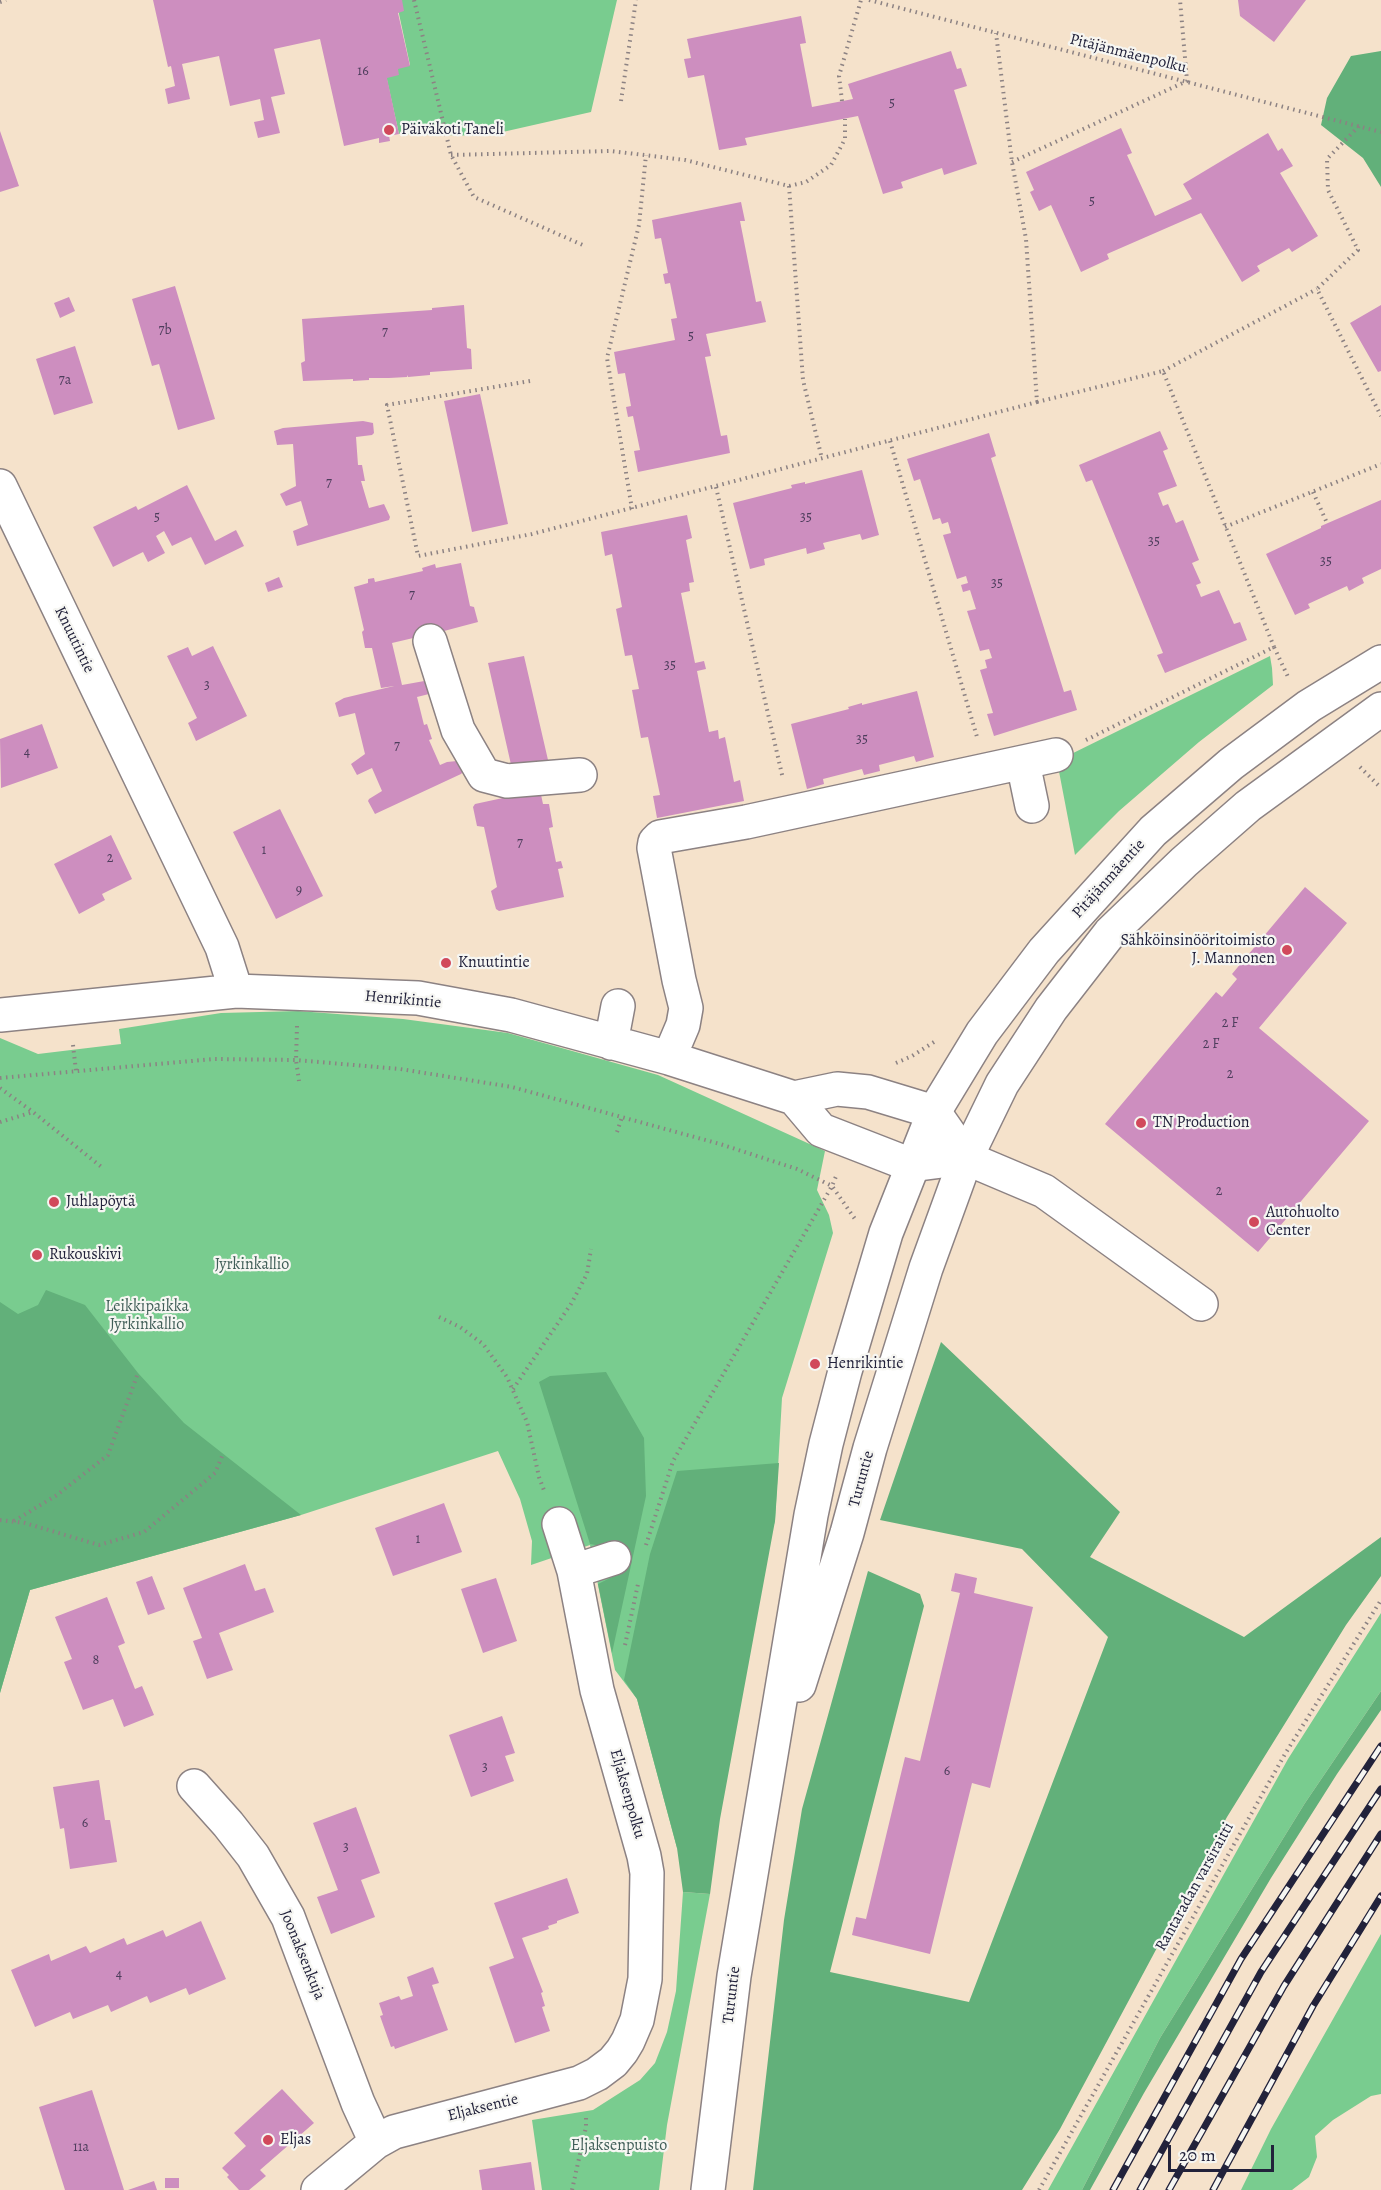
<!DOCTYPE html>
<meta charset="utf-8">
<style>
body{margin:0}
#map{position:relative;width:1381px;height:2190px;overflow:hidden;background:#f5e2cb;font-family:Alegreya,serif}
canvas{display:block}
.scale{position:absolute;left:1168px;top:2145px;width:106px;height:27px;box-sizing:border-box;border:3px solid #22223b;border-top:0;padding-left:8px;font-size:18px;line-height:21px;white-space:nowrap;color:#22223b;-webkit-text-stroke:4px #f6f6f2;paint-order:stroke}
</style>
<div id="map">
<canvas width="1381" height="2190"></canvas>
<div class="scale">20 m</div>
</div>
<script>
const ctx = document.querySelector('canvas').getContext('2d');
ctx.lineJoin = 'round';
function fill(path, color) {
  ctx.fillStyle = color;
  ctx.fill(path, 'evenodd');
}
function toPath(rows) {
  const path = new Path2D();
  for (const r of rows) {
    path.moveTo(r[0], r[1]);
    for (let i = 2; i < r.length; i += 2) path.lineTo(r[i], r[i + 1]);
  }
  return path;
}
function strokePath(path, color, width, dash) {
  ctx.strokeStyle = color;
  ctx.lineWidth = width;
  ctx.lineCap = dash ? 'butt' : 'round';
  ctx.setLineDash(dash || []);
  ctx.stroke(path);
}
function label(font, color, halo, rows, align = 'center') {
  ctx.font = font + ' Alegreya,serif';
  ctx.lineWidth = 4.5;
  ctx.setLineDash([]);
  ctx.textBaseline = 'middle';
  ctx.strokeStyle = halo;
  ctx.fillStyle = color;
  for (const [text, x, y, turn = 0] of rows) {
    ctx.save();
    ctx.translate(x, y);
    ctx.rotate((+turn || 0) * Math.PI / 180);
    ctx.textAlign = isNaN(turn) ? turn : align;
    if (halo) ctx.strokeText(text, 0, 0);
    ctx.fillText(text, 0, 0);
    ctx.restore();
  }
}
const green = toPath([
 [396,0,617,0,591,112,485,136,399,134,385,71,410,65],
 [1270,656,1272,668,1273,685,1199,742,1119,811,1075,855,1057,761],
 [298,1011,403,1019,508,1033,658,1075,825,1151,817,1190,829,1215,833,1233,782,1398,775,1521,677,1848,637,1699,615,1670,590,1545,531,1565,532,1541,520,1499,498,1451,301,1515,30,1590,0,1693,0,1038,38,1054,121,1044,119,1029,221,1013],
 [1381,1613,1381,1691,1305,1803,1160,2038,1082,2190,1048,2190,1288,1759],
 [683,1892,710,1894,667,2125,659,2190,542,2190,532,2120,593,2110,640,2080,655,2063,667,2032,676,1991],
 [1381,1934,1381,2094,1371,2096,1333,2120,1315,2136,1317,2157,1309,2177,1292,2190,1241,2190,1271,2129]
]);
const forest = toPath([
 [1381,51,1381,187,1363,158,1321,125,1327,98,1351,56],
 [46,1290,85,1305,138,1373,184,1423,301,1515,30,1590,0,1693,0,1302,18,1314,38,1305],
 [941,1342,1120,1512,1090,1557,1244,1637,1381,1537,1381,1576,1346,1625,1227,1817,1060,2129,1022,2190,753,2190,784,1920,802,1809,868,1571,920,1594,924,1606,830,1972,969,2002,1108,1637,1022,1549,880,1520],
 [606,1372,644,1438,646,1496,612,1653,598,1584,618,1574,622,1561,613,1548,590,1544,539,1382,550,1376],
 [779,1463,775,1521,720,1819,710,1894,683,1892,677,1848,637,1699,624,1680,650,1554,677,1471],
 [1381,1691,1381,1710,1337,1774,1271,1878,1144,2093,1090,2190,1082,2190,1160,2038,1305,1803]
]);
const building = toPath([
 [153,0,402,0,404,11,398,13,410,66,398,69,399,75,387,78,399,134,389,136,390,141,379,143,379,138,344,146,320,39,274,49,285,94,271,97,280,133,258,138,254,122,264,120,260,99,230,106,219,56,182,64,190,99,168,104,165,89,175,86,171,66,168,67],
 [1238,0,1306,0,1274,42,1240,16],
 [801,16,806,43,800,44,812,107,853,99,848,84,951,51,957,69,961,68,967,86,954,90,977,164,944,175,942,168,901,182,903,188,883,194,858,116,745,138,747,145,719,150,704,75,688,78,684,59,691,58,687,39],
 [1121,128,1132,153,1127,155,1155,216,1192,199,1183,184,1268,133,1278,151,1282,148,1293,166,1280,173,1318,236,1292,252,1289,248,1257,266,1260,271,1242,282,1201,213,1107,254,1109,259,1081,272,1051,205,1039,211,1030,192,1034,190,1026,172],
 [0,131,19,186,0,192],
 [741,202,745,221,740,221,756,302,761,301,766,322,706,334,711,356,705,357,721,436,727,435,730,453,638,472,634,451,640,450,633,416,628,417,626,407,631,406,625,373,618,374,614,352,675,340,671,319,677,318,670,283,665,284,663,274,668,273,661,238,655,239,652,220],
 [175,286,215,419,178,430,159,364,152,366,132,299],
 [69,297,75,311,60,318,54,303],
 [464,305,467,348,471,349,472,369,430,372,430,375,408,377,408,375,407,377,389,378,369,378,369,380,353,381,353,379,303,381,301,363,305,361,302,319,432,310,432,308],
 [1381,305,1381,371,1378,372,1350,323],
 [75,346,93,403,54,415,36,359],
 [480,394,508,524,472,532,444,401],
 [363,421,373,423,374,433,372,435,356,437,358,465,362,465,365,481,361,481,369,508,384,504,390,517,389,520,297,546,293,531,308,525,301,501,286,506,280,494,296,486,293,444,277,445,274,431,283,428],
 [1160,431,1168,449,1163,451,1177,486,1158,493,1163,506,1168,504,1176,523,1183,520,1199,560,1192,563,1201,583,1196,585,1201,597,1219,590,1234,624,1240,622,1247,640,1165,673,1157,655,1163,653,1092,480,1086,482,1079,465],
 [989,433,996,456,991,458,1064,692,1071,690,1077,710,994,736,987,714,993,713,980,670,987,668,985,660,992,658,989,649,980,651,967,611,976,609,970,590,963,592,961,585,968,583,966,576,957,579,943,535,951,533,948,522,942,524,940,518,933,520,920,479,914,481,907,459],
 [862,470,879,535,862,540,860,534,823,543,825,549,807,554,806,548,764,559,765,565,750,569,733,503,792,488,791,485,805,482,805,484],
 [187,485,215,541,236,530,244,546,205,565,191,537,172,546,164,531,156,536,165,553,148,562,143,552,113,567,93,527,136,506,138,510],
 [1381,500,1381,569,1362,578,1364,583,1349,591,1347,586,1308,604,1310,608,1295,615,1266,554,1321,528,1321,526],
 [687,515,692,538,686,540,694,582,689,583,690,591,681,593,695,663,704,661,706,669,697,671,709,732,718,730,719,739,725,737,734,782,740,780,744,801,657,818,653,796,660,795,648,737,641,738,632,690,639,689,632,655,625,656,616,609,622,607,612,554,605,556,601,532],
 [461,563,470,606,474,607,478,622,444,631,445,637,426,635,392,643,402,685,430,680,433,693,417,697,424,725,427,724,432,739,429,740,440,765,447,762,457,761,463,772,461,774,375,814,368,801,369,799,382,791,372,768,357,775,351,764,365,754,355,713,339,717,335,703,344,698,394,686,381,688,372,648,365,648,362,632,364,630,354,587,368,583,368,579,374,578,375,582,423,571,422,568,435,564,436,568],
 [279,577,283,587,268,592,265,583],
 [213,646,247,716,196,741,188,723,197,718,167,656,188,647,192,656],
 [524,656,548,760,512,769,488,663],
 [917,691,934,757,916,762,914,756,879,765,880,771,864,775,862,769,823,779,824,784,807,789,791,724,849,709,848,707,862,703,862,705],
 [42,724,58,768,1,788,0,739],
 [540,790,543,804,549,804,553,827,549,828,556,862,561,861,563,868,558,869,564,897,499,911,496,909,491,891,497,887,484,827,477,826,473,807,475,804],
 [280,809,323,896,276,919,233,832],
 [111,835,132,879,102,894,105,900,79,914,54,864],
 [1305,887,1347,923,1259,1028,1369,1121,1258,1252,1105,1124,1216,992,1222,997,1237,979,1232,974],
 [444,1503,462,1552,393,1576,375,1528],
 [245,1564,255,1591,265,1588,274,1612,219,1633,233,1670,207,1679,193,1641,202,1638,183,1588],
 [955,1573,977,1578,974,1593,1033,1607,990,1788,972,1783,930,1954,852,1935,856,1917,866,1919,905,1757,920,1761,960,1593,951,1591],
 [152,1576,165,1609,148,1615,136,1582],
 [496,1578,517,1641,483,1653,461,1589],
 [107,1597,125,1643,118,1646,135,1689,142,1686,154,1715,124,1727,113,1699,83,1710,64,1662,72,1659,55,1617],
 [502,1716,515,1753,505,1756,514,1781,471,1797,449,1735],
 [99,1780,105,1820,110,1820,117,1862,70,1869,64,1828,60,1829,53,1787],
 [356,1807,380,1873,361,1880,375,1917,331,1934,317,1897,338,1890,313,1823],
 [567,1878,579,1913,557,1921,557,1923,548,1926,549,1929,522,1938,543,1992,541,1993,545,2006,542,2007,550,2031,515,2043,489,1967,514,1958,494,1903],
 [201,1921,226,1979,189,1995,186,1988,150,2003,147,1996,111,2012,108,2005,73,2019,70,2012,35,2027,11,1970,49,1954,51,1961,86,1946,90,1953,124,1938,127,1945,163,1930,166,1937],
 [433,1967,439,1983,432,1985,448,2030,395,2049,394,2046,391,2047,380,2016,383,2015,379,2003,399,1996,401,2000,413,1996,407,1977],
 [282,2089,314,2123,260,2170,266,2176,249,2190,239,2190,227,2177,229,2175,222,2168,246,2146,234,2133],
 [92,2090,124,2190,65,2190,39,2107],
 [531,2162,535,2190,482,2190,479,2170],
 [165,2178,179,2178,179,2188,165,2188],
 [154,2181,157,2190,128,2190]
]);
const path = toPath([
 [414,0,451,155,474,197,585,246],
 [869,0,1381,132],
 [0,2,6,0],
 [621,101,636,0],
 [842,101,839,76,861,0],
 [1359,126,1327,159,1328,190,1358,250,1317,289,1381,416],
 [451,155,611,151,685,160,789,186,806,182,831,165,845,139,845,119],
 [1012,162,1187,81,1180,0],
 [789,186,803,380,822,459],
 [1163,371,1317,289],
 [530,381,387,405,418,556,532,534,1037,402,1026,239,1012,162,996,33],
 [1037,402,1163,371,1274,647],
 [890,441,977,737],
 [716,487,783,779],
 [1313,492,1327,523],
 [632,509,607,358,639,225,646,155],
 [1225,527,1381,464],
 [1086,740,1274,647,1289,679],
 [1360,767,1381,788],
 [297,1026,296,1060,299,1081],
 [73,1045,76,1071],
 [896,1063,912,1056,934,1042],
 [0,1078,214,1059,296,1060,400,1069,512,1087,720,1144,797,1169,832,1186,855,1219],
 [0,1088,33,1112,104,1169],
 [0,1122,33,1112],
 [617,1132,622,1117],
 [439,1317,460,1327,483,1344,507,1377,527,1422,539,1477,545,1493],
 [513,1389,571,1304,587,1274,591,1249],
 [0,1520,25,1523,99,1545,144,1532,215,1473,223,1454],
 [14,1521,57,1495,108,1455,138,1373],
 [646,1545,673,1461,832,1186,837,1174],
 [625,1645,638,1584],
 [572,2190,586,2127,586,2118],
 [1039,2190,1285,1754,1381,1600]
]);
const minor = toPath([
 [0,486,222,947,236,991],
 [430,641,458,730,484,775,507,781,580,775],
 [1023,763,1032,806],
 [0,1015,236,991,418,998,511,1015,669,1058,794,1098,837,1089,868,1092,934,1112,966,1158],
 [611,1043,618,1006],
 [669,1058,683,1025,686,1008,679,980,654,848,655,842,660,837,746,822,1056,755],
 [794,1098,821,1130,911,1165,966,1158],
 [966,1158,1044,1191,1201,1304],
 [574,1571,614,1558],
 [194,1786,228,1824,253,1856,288,1917,358,2103,376,2142],
 [318,2190,376,2142,394,2132,579,2083,597,2074,613,2062,622,2051,628,2041,637,2020,645,1979,647,1873,644,1856,597,1690,574,1571,559,1524]
]);
const major = toPath([
 [799,1685,847,1533,870,1448,926,1268,966,1158,1002,1084,1051,1009,1110,933,1184,862,1248,806,1381,709],
 [708,2190,734,1976,811,1515,826,1444,845,1371,886,1233,934,1112,982,1033,1044,951,1153,831,1231,764,1309,706,1381,662]
]);
const rail = toPath([
 [1113,2190,1241,1959,1381,1746],
 [1140,2190,1261,1972,1381,1789],
 [1169,2190,1284,1986,1381,1834],
 [1213,2190,1313,2006,1381,1896]
]);
const markers = [
 [389,130,6,"#d1495b"],
 [1287,950,6,"#d1495b"],
 [446,963,6,"#d1495b"],
 [1141,1123,6,"#d1495b"],
 [54,1202,6,"#d1495b"],
 [1254,1222,6,"#d1495b"],
 [37,1255,6,"#d1495b"],
 [815,1364,6,"#d1495b"],
 [268,2140,6,"#d1495b"]
];
const numberNames = [
 ["16",363,72],
 ["5",892,104],
 ["5",1092,202],
 ["7b",165,331],
 ["7",385,333],
 ["5",691,337],
 ["7a",65,381],
 ["7",329,484],
 ["5",157,518],
 ["35",806,518],
 ["35",1154,542],
 ["35",1326,562],
 ["35",997,584],
 ["7",412,596],
 ["35",670,666],
 ["3",207,686],
 ["35",862,740],
 ["7",397,747],
 ["4",27,753],
 ["7",520,844],
 ["1",264,851],
 ["2",110,859],
 ["9",299,891],
 ["2 F",1230,1024],
 ["2 F",1211,1045],
 ["2",1230,1075],
 ["2",1219,1192],
 ["1",418,1540],
 ["8",96,1661],
 ["3",485,1768],
 ["6",947,1772],
 ["6",85,1824],
 ["3",346,1848],
 ["4",119,1975],
 ["11a",81,2148]
];
const streetNames = [
 ["Pitäjänmäenpolku",1128,54,14],
 ["Knuutintie",74,640,64],
 ["Pitäjänmäentie",1109,879,-48],
 ["Henrikintie",403,1000,5],
 ["Turuntie",862,1479,-75],
 ["Eljaksenpolku",627,1794,74],
 ["Rantaradan varsiraitti",1195,1887,-61],
 ["Joonaksenkuja",302,1955,68],
 ["Turuntie",732,1995,-83],
 ["Eljaksentie",483,2108,-14]
];
const poiNames = [
 ["Päiväkoti Taneli",401,130],
 ["Sähköinsinööritoimisto",1275,941,"right"],
 ["J. Mannonen",1275,959,"right"],
 ["Knuutintie",458,963],
 ["TN Production",1153,1123],
 ["Juhlapöytä",66,1202],
 ["Autohuolto",1266,1213],
 ["Center",1266,1231],
 ["Rukouskivi",49,1255],
 ["Henrikintie",827,1364],
 ["Eljas",280,2140]
];
const parkNames = [
 ["Jyrkinkallio",252,1265],
 ["Leikkipaikka",147,1307],
 ["Jyrkinkallio",147,1325],
 ["Eljaksenpuisto",619,2146]
];
fill(green, '#79cc8f');
fill(forest, '#62b07a');
fill(building, '#cd8ebf');
strokePath(minor, '#8c8283', 36);
strokePath(major, '#8c8283', 36);
strokePath(path, '#8c8283', 4, [1.5, 4.5]);
strokePath(minor, '#fff', 33);
strokePath(major, '#fff', 33);
strokePath(rail, '#22223b', 7);
strokePath(rail, '#f6f6f2', 4.5, [14]);
for (const [x, y, r, color] of markers) {
  const dot = new Path2D();
  dot.arc(x, y, r, 0, 2 * Math.PI);
  ctx.fillStyle = color;
  ctx.fill(dot);
  strokePath(dot, '#f6f6f2', 2);
}
label('14px', '#4d3d5c', null, numberNames);
label('16px', '#22223b', '#f6f6f2', streetNames);
label('16px', '#22223b', '#f6f6f2', poiNames, 'left');
label('16px', '#405e58', '#f6f6f2', parkNames);
</script>
